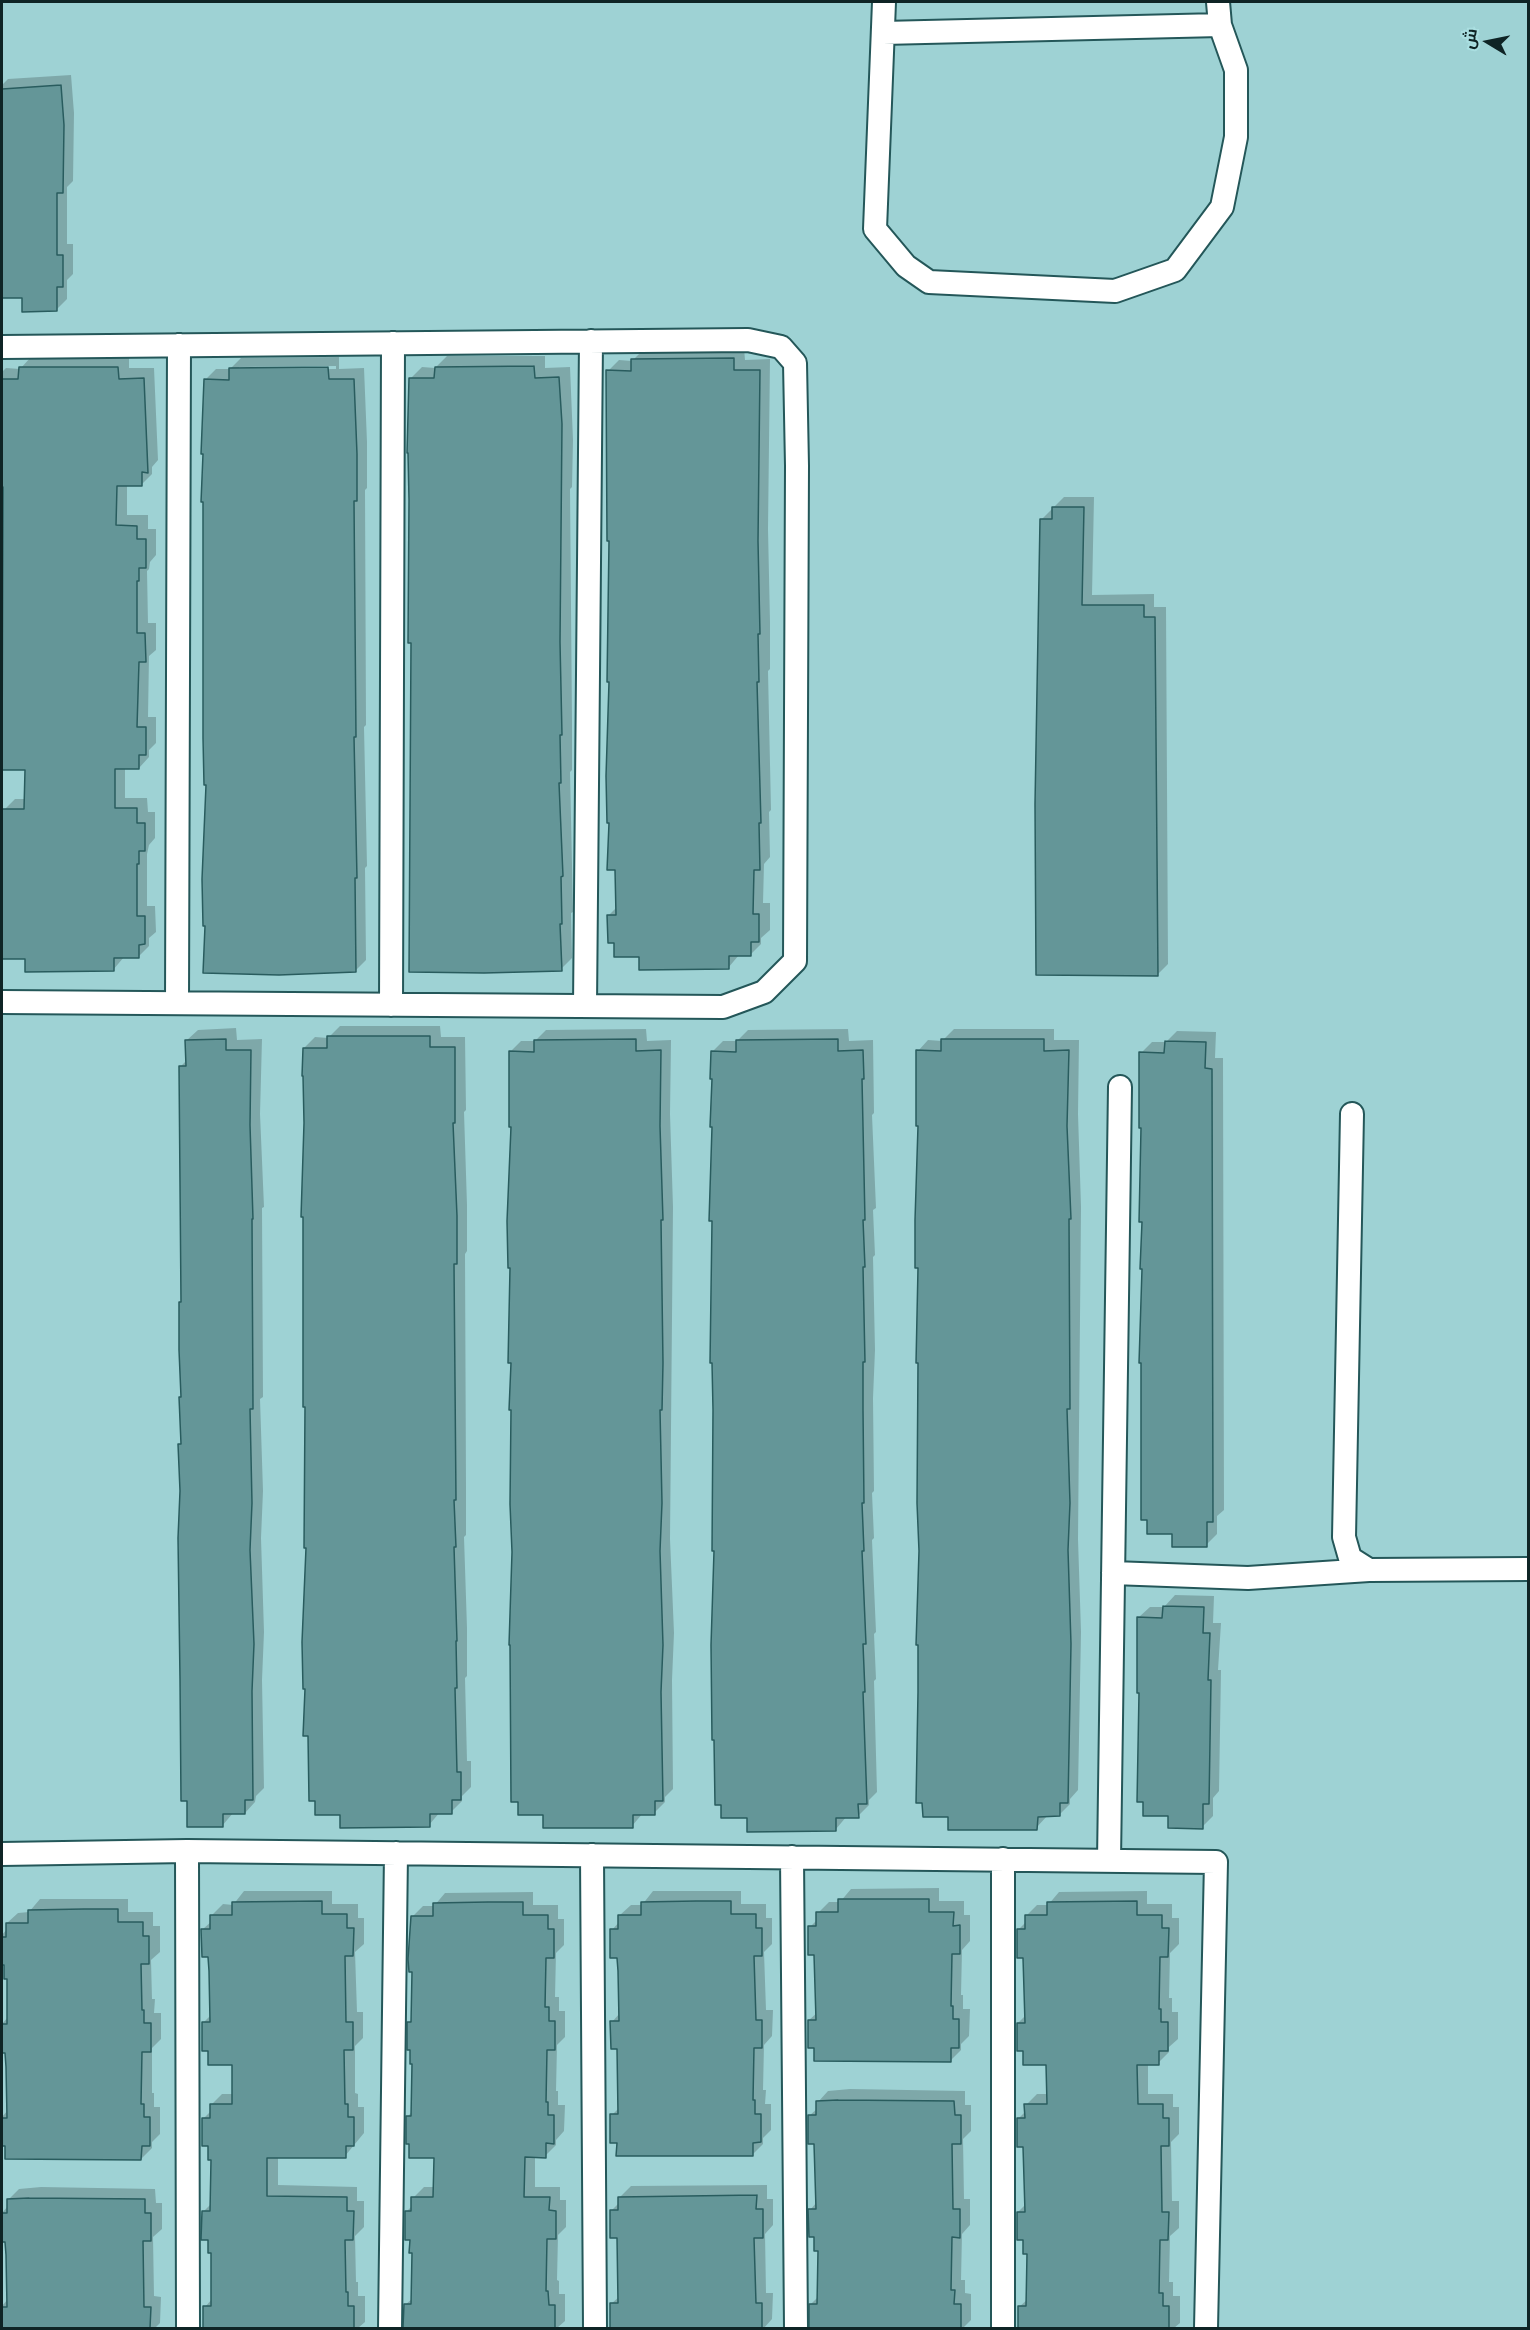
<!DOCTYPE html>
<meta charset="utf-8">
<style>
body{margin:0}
#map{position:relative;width:1530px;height:2330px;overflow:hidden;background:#9ed2d4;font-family:Montserrat,Cairo,sans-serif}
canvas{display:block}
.frame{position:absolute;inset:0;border:3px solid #0f2425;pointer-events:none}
.north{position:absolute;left:1458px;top:12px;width:60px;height:60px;-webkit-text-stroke:4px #aadfe1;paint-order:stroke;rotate:280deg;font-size:16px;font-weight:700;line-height:24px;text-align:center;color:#0f2425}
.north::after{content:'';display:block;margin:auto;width:21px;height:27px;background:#0f2425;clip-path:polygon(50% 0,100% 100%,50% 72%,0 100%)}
</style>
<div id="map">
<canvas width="1530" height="2330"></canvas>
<div class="frame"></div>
<div class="north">ش</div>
</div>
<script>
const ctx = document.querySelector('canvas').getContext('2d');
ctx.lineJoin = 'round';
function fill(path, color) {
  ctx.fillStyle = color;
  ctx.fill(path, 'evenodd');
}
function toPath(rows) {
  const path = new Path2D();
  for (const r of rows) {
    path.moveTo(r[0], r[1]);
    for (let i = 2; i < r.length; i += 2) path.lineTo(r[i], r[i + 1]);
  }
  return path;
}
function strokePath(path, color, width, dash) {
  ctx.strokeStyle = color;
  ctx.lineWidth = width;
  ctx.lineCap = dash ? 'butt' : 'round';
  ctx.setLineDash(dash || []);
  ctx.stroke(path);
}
const shadow = toPath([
 [71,75,74,113,73,181,67,187,67,244,73,244,73,274,67,280,67,299,56,310,24,297,2,297,2,85,8,79],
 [744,348,745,360,770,359,768,529,770,622,770,669,768,671,771,810,769,812,770,857,764,864,763,903,770,903,770,930,761,938,761,944,750,955,739,955,728,968,640,956,609,915,617,907,611,681,608,371,619,360,632,361,644,349],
 [129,356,129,368,154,368,158,460,152,467,152,474,141,485,127,485,127,515,148,515,148,529,156,529,156,555,150,562,149,569,147,571,148,623,156,623,156,650,149,656,148,717,156,717,156,743,149,750,149,757,139,768,125,768,125,798,147,798,148,812,155,812,155,838,149,845,147,854,147,906,155,906,156,932,149,938,149,946,138,957,124,957,113,970,27,957,2,958,4,864,2,864,2,818,4,810,15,799,26,799,26,768,2,768,4,675,2,675,2,629,4,627,5,581,2,581,2,535,4,532,5,486,2,486,2,372,6,368,20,369,31,357],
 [447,356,545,356,545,368,570,367,573,440,572,487,570,489,572,723,572,770,570,772,573,912,571,913,572,958,561,969,412,641,411,378,422,367,435,368],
 [339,357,339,369,364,368,367,442,367,488,365,490,366,725,364,727,367,866,365,868,366,960,355,971,207,784,205,380,216,369,230,369,241,358],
 [336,366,336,369,239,370,239,367],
 [1064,497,1094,497,1092,595,1154,594,1154,607,1166,607,1168,964,1157,975,1041,520],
 [340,1026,440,1026,441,1037,465,1037,466,1110,464,1112,467,1205,467,1251,465,1254,466,1487,466,1535,464,1537,467,1628,467,1676,465,1678,467,1761,471,1761,471,1787,462,1796,462,1801,451,1812,440,1812,429,1825,341,1813,307,1688,304,1048,315,1037,328,1038],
 [236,1028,237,1040,262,1039,260,1114,264,1207,262,1208,263,1397,260,1399,263,1491,261,1538,264,1632,262,1680,264,1788,256,1796,255,1802,245,1813,233,1813,222,1826,182,1491,180,1445,182,1443,181,1302,183,1300,180,1067,187,1060,187,1040,198,1030],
 [646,1029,647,1041,671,1040,670,1114,673,1207,670,1539,674,1633,672,1680,673,1789,665,1797,665,1802,654,1813,643,1813,632,1826,545,1814,513,1552,510,1052,521,1041,535,1041,546,1030],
 [848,1029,849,1041,873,1040,874,1113,872,1115,876,1208,873,1210,875,1255,873,1257,875,1350,873,1398,874,1491,872,1493,874,1538,872,1540,876,1632,874,1634,876,1679,874,1681,877,1792,869,1800,869,1805,858,1816,847,1816,836,1829,716,1550,712,1052,723,1041,737,1041,748,1030],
 [954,1029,1054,1029,1054,1040,1079,1040,1078,1114,1081,1207,1078,1539,1081,1632,1078,1790,1070,1799,1070,1804,1059,1815,1048,1815,1036,1828,949,1816,921,1551,918,1051,928,1040,942,1041],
 [1177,1031,1216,1032,1215,1058,1223,1058,1224,1510,1217,1516,1217,1534,1206,1545,1143,1220,1141,1053,1152,1042,1166,1042],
 [1175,1595,1214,1596,1213,1623,1221,1623,1218,1670,1221,1670,1219,1791,1213,1798,1213,1816,1202,1827,1170,1814,1141,1691,1139,1617,1150,1607,1164,1607],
 [939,1888,939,1901,964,1901,964,1915,970,1915,970,1941,962,1950,961,1995,963,1995,963,2009,970,2009,969,2036,961,2044,961,2050,950,2061,816,2047,809,2020,818,2012,816,1953,810,1927,818,1919,818,1913,829,1902,840,1902,851,1889],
 [244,1891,332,1891,332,1904,358,1904,358,1918,364,1918,364,1944,355,1952,357,2012,363,2012,363,2038,355,2046,355,2093,358,2094,358,2107,364,2107,364,2133,345,2156,278,2156,278,2185,357,2187,357,2201,364,2201,364,2227,355,2236,356,2282,358,2282,358,2296,365,2296,365,2322,358,2328,204,2328,205,2307,213,2298,212,2252,203,2212,211,2204,212,2158,203,2119,211,2111,211,2105,222,2094,234,2094,234,2063,209,2049,203,2023,211,2015,211,1971,203,1929,212,1921,212,1915,223,1904,233,1905],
 [653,1891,741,1891,741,1904,766,1904,766,1918,772,1918,772,1944,764,1952,766,2010,773,2010,772,2036,764,2045,763,2090,766,2090,765,2104,771,2104,771,2130,763,2138,763,2144,752,2155,618,2141,612,2115,620,2107,618,2048,612,2022,620,2013,620,1971,612,1930,620,1921,620,1915,631,1905,642,1905],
 [1147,1891,1147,1904,1172,1904,1172,1918,1179,1918,1179,1944,1170,1953,1169,1998,1172,1998,1172,2012,1178,2012,1178,2039,1169,2047,1169,2052,1158,2063,1148,2063,1148,2094,1173,2094,1173,2107,1179,2107,1179,2134,1171,2142,1172,2201,1179,2201,1179,2228,1170,2236,1169,2282,1173,2282,1173,2296,1180,2296,1180,2323,1174,2328,1019,2328,1019,2307,1028,2299,1028,2252,1018,2212,1026,2204,1024,2145,1018,2119,1026,2111,1026,2105,1037,2094,1048,2094,1047,2063,1024,2050,1018,2023,1026,2015,1024,1956,1018,1930,1026,1922,1026,1916,1037,1905,1048,1905,1059,1892],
 [533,1892,533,1905,558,1905,558,1919,564,1919,564,1945,556,1953,555,1997,559,1997,559,2011,565,2011,565,2037,557,2045,556,2091,558,2091,558,2105,565,2105,564,2131,556,2140,556,2145,545,2156,535,2156,535,2187,560,2187,560,2200,566,2200,566,2227,558,2235,557,2280,559,2281,559,2294,565,2294,565,2321,557,2328,404,2328,405,2305,413,2298,413,2252,406,2212,413,2205,413,2198,424,2187,435,2187,435,2156,408,2116,413,2111,414,2063,409,2022,413,2019,412,1917,423,1906,434,1906,445,1893],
 [40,1899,128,1899,128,1912,153,1912,153,1926,160,1926,160,1952,151,1960,152,1999,155,1999,154,2013,161,2013,161,2039,152,2048,152,2093,154,2093,154,2107,160,2107,160,2134,152,2142,152,2148,141,2159,2,2145,2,2117,8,2110,7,2051,2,2051,2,2024,8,2017,8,1977,5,1964,2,1964,2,1935,7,1929,7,1923,18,1913,29,1912],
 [850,2089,965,2091,965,2105,971,2105,971,2131,963,2139,964,2199,970,2199,970,2225,962,2234,961,2280,965,2280,965,2293,971,2294,971,2320,963,2328,811,2328,811,2304,819,2296,820,2250,810,2210,817,2202,816,2142,809,2116,818,2108,818,2102,828,2091],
 [767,2185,767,2199,773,2199,773,2225,765,2234,766,2293,773,2293,772,2319,764,2328,612,2328,611,2304,620,2296,618,2237,612,2210,620,2202,620,2197,631,2186],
 [41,2187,155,2189,156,2203,162,2203,162,2229,153,2237,154,2296,161,2297,160,2323,155,2328,2,2328,2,2306,8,2299,6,2240,2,2240,2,2213,8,2206,8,2200,19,2189]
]);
const building = toPath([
 [61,85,64,125,63,193,57,193,57,255,63,255,63,287,57,287,57,311,22,312,22,298,2,298,2,89,61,85],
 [734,358,734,370,760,370,758,541,760,634,758,634,759,682,757,682,761,823,759,823,760,870,754,870,753,914,759,914,759,942,751,942,751,956,729,956,729,969,639,970,639,957,614,957,614,943,608,943,607,915,616,915,615,870,607,870,609,823,607,823,606,776,609,682,607,682,609,541,607,541,606,370,631,371,631,359,734,358],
 [534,366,535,378,559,377,562,424,560,642,562,735,560,735,561,783,559,783,563,876,561,877,562,924,560,924,562,971,484,973,409,972,411,643,408,643,409,500,408,453,407,453,409,378,434,378,435,367,534,366],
 [19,367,118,367,119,379,144,378,148,473,142,472,142,486,117,486,116,525,137,526,137,539,146,539,146,568,139,568,139,581,137,581,137,633,145,633,146,662,139,662,137,727,146,727,146,755,139,755,139,769,115,769,115,808,137,808,137,823,145,823,145,851,139,851,139,864,137,864,137,916,145,916,145,944,139,945,139,958,114,958,114,971,25,972,25,959,2,959,2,809,24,809,25,770,2,770,3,487,2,487,2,379,18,379,19,367],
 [328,367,329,379,354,379,357,454,357,501,354,501,356,737,354,737,357,878,355,878,356,972,279,975,203,973,205,926,203,926,202,879,206,785,204,785,203,738,203,502,201,502,203,454,201,454,204,379,229,380,229,368,328,367],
 [1052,507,1084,507,1082,605,1144,605,1144,617,1155,617,1158,976,1036,975,1035,804,1040,519,1052,519,1052,507],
 [327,1036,430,1036,430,1047,455,1047,455,1123,453,1123,457,1216,457,1264,454,1264,456,1500,454,1500,456,1547,454,1547,457,1641,456,1641,457,1688,455,1688,457,1772,461,1772,461,1800,452,1800,452,1814,430,1814,430,1827,340,1828,340,1815,315,1815,315,1801,309,1801,308,1736,303,1736,305,1689,303,1689,302,1642,306,1548,304,1548,305,1407,303,1407,303,1217,301,1217,304,1123,303,1076,302,1076,303,1048,327,1048,327,1036],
 [226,1039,226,1050,251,1050,250,1125,253,1219,252,1219,253,1409,250,1409,252,1503,250,1550,254,1644,252,1691,253,1800,245,1800,245,1814,223,1814,223,1827,187,1827,187,1801,181,1801,180,1679,178,1538,180,1491,178,1444,181,1444,179,1397,181,1397,179,1350,179,1302,181,1302,179,1066,186,1066,185,1040,226,1039],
 [636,1039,636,1051,661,1050,660,1126,663,1220,661,1220,663,1363,662,1410,660,1410,662,1503,660,1551,663,1645,661,1692,663,1801,655,1801,655,1815,633,1815,633,1828,543,1828,543,1815,518,1815,518,1802,511,1802,510,1645,509,1645,512,1552,510,1504,511,1410,509,1410,511,1363,508,1363,510,1268,508,1268,507,1221,511,1127,509,1127,509,1051,534,1052,534,1040,636,1039],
 [838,1039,838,1051,863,1050,864,1079,862,1079,865,1220,863,1220,865,1267,863,1267,865,1362,863,1362,863,1410,864,1503,862,1503,864,1551,862,1551,866,1644,863,1644,865,1692,863,1692,867,1804,858,1804,859,1818,836,1818,836,1831,747,1832,747,1818,721,1818,721,1805,715,1805,714,1740,712,1740,711,1645,714,1551,712,1551,713,1410,712,1363,710,1363,712,1221,709,1221,712,1127,710,1127,712,1079,710,1079,711,1051,736,1052,736,1040,838,1039],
 [941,1039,1044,1039,1044,1051,1069,1050,1067,1126,1071,1219,1069,1219,1070,1409,1067,1409,1070,1503,1068,1550,1071,1644,1068,1803,1060,1803,1060,1816,1038,1817,1037,1830,948,1830,948,1817,923,1817,922,1803,916,1803,918,1692,918,1645,916,1645,919,1551,917,1503,918,1363,916,1363,918,1268,915,1268,915,1220,918,1126,916,1126,916,1050,941,1051,941,1039],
 [1165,1041,1206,1042,1205,1068,1212,1069,1213,1522,1207,1522,1207,1547,1172,1547,1172,1534,1147,1534,1147,1520,1141,1520,1141,1363,1139,1363,1142,1269,1140,1269,1142,1222,1139,1222,1141,1128,1139,1128,1139,1052,1164,1053,1165,1041],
 [1163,1606,1204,1607,1203,1633,1210,1633,1208,1680,1211,1680,1209,1804,1203,1804,1203,1829,1168,1828,1168,1816,1143,1816,1143,1802,1137,1802,1139,1693,1137,1693,1137,1617,1162,1618,1163,1606],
 [838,1899,929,1899,929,1912,954,1912,953,1926,960,1925,960,1954,952,1954,951,2006,953,2006,953,2019,959,2019,959,2048,951,2048,951,2062,814,2061,814,2048,808,2048,808,2020,816,2020,814,1955,808,1955,808,1926,816,1926,816,1912,838,1912,838,1899],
 [322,1901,322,1914,347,1914,347,1928,354,1928,353,1956,345,1956,346,2022,353,2022,353,2050,344,2050,345,2104,348,2104,348,2117,354,2117,354,2146,346,2146,346,2158,267,2158,267,2196,347,2197,347,2211,354,2211,353,2240,345,2240,346,2292,348,2292,348,2306,354,2306,354,2328,203,2328,203,2306,211,2306,211,2253,208,2253,208,2240,201,2240,202,2211,210,2211,211,2160,208,2160,208,2146,202,2146,202,2118,210,2118,210,2104,232,2104,232,2065,208,2065,208,2051,202,2051,202,2022,210,2022,209,1971,208,1957,202,1957,201,1929,210,1929,210,1915,232,1915,232,1902,322,1901],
 [696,1901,731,1901,731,1914,756,1914,756,1928,762,1928,762,1956,754,1956,756,2020,762,2020,762,2048,754,2048,753,2100,755,2100,755,2114,761,2114,761,2142,753,2143,753,2156,616,2156,617,2143,610,2143,610,2114,618,2114,617,2049,611,2049,610,2021,619,2021,618,1971,617,1958,610,1958,610,1929,618,1929,618,1915,641,1915,641,1902,696,1901],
 [1137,1901,1137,1915,1162,1915,1162,1928,1169,1928,1168,1957,1160,1957,1159,2009,1161,2009,1161,2022,1168,2022,1168,2051,1159,2051,1159,2065,1137,2065,1138,2104,1163,2104,1163,2118,1169,2118,1169,2146,1161,2146,1162,2212,1169,2212,1168,2240,1160,2240,1159,2293,1163,2293,1163,2306,1169,2306,1169,2328,1018,2328,1018,2306,1026,2306,1027,2254,1023,2254,1023,2240,1017,2240,1017,2212,1025,2212,1023,2147,1017,2147,1017,2118,1025,2118,1024,2104,1047,2104,1046,2065,1023,2065,1023,2051,1017,2051,1017,2023,1025,2023,1023,1958,1017,1958,1017,1929,1025,1929,1025,1915,1047,1915,1047,1902,1137,1901],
 [488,1902,523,1902,523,1915,548,1915,548,1929,554,1929,554,1958,546,1958,545,2007,549,2007,549,2021,555,2021,555,2050,547,2050,546,2102,548,2102,548,2115,554,2115,554,2144,546,2143,546,2158,525,2157,524,2197,550,2197,549,2210,556,2211,556,2239,547,2239,546,2291,548,2291,549,2305,555,2305,555,2328,403,2328,404,2304,411,2304,412,2253,409,2253,410,2240,405,2240,405,2211,411,2211,411,2197,433,2197,434,2158,409,2158,409,2144,406,2144,406,2116,411,2116,412,2064,410,2064,410,2050,407,2050,407,2022,411,2022,412,1972,409,1972,408,1959,411,1916,433,1916,433,1903,488,1902],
 [84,1909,118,1909,118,1922,143,1922,143,1936,149,1936,149,1964,141,1964,142,2010,144,2010,144,2023,151,2023,151,2052,142,2052,141,2104,144,2104,144,2117,150,2117,150,2146,142,2146,141,2160,5,2159,5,2146,2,2146,2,2118,7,2118,6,2067,5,2053,2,2053,2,2024,7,2024,7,1979,4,1979,4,1965,2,1965,2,1937,6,1937,6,1923,28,1923,28,1910,84,1909],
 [838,2100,954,2101,955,2115,961,2115,961,2144,952,2144,953,2209,960,2209,960,2238,952,2237,951,2290,955,2290,954,2304,961,2304,961,2328,809,2328,809,2304,817,2304,818,2251,814,2251,814,2237,809,2237,808,2209,816,2209,814,2144,808,2144,808,2115,816,2115,816,2101,838,2100],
 [757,2195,756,2209,763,2209,763,2238,754,2238,756,2303,762,2303,762,2328,610,2328,610,2303,618,2303,617,2238,610,2238,610,2210,618,2210,618,2197,757,2195],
 [29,2198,145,2199,145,2213,151,2213,151,2241,143,2241,144,2307,151,2307,150,2328,2,2328,2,2307,7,2307,6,2255,5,2242,2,2242,2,2213,7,2213,7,2199,29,2198]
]);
const street = toPath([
 [884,2,875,229,906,266,929,282,1115,291,1175,270,1222,207,1236,137,1236,70,1220,25,1218,2],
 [883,33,1220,25],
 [2,347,748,340,781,347,795,363,797,466,795,961,764,992,723,1007,2,1002],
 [177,1003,179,345],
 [391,1005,393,343],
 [585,1006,591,341],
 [1352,1114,1344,1537,1350,1558,1369,1570],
 [1113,1573,1248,1578,1369,1570,1528,1569],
 [187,1851,188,2328],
 [2,1854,187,1851,1216,1862,1206,2328],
 [592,1855,595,2328],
 [792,1857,796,2328],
 [1003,1859,1003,2328],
 [1109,1860,1120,1087],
 [390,2328,396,1853]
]);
fill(shadow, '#0003');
fill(building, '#649698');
strokePath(building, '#295c5e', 1.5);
strokePath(street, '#245759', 26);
strokePath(street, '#fff', 22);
</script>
